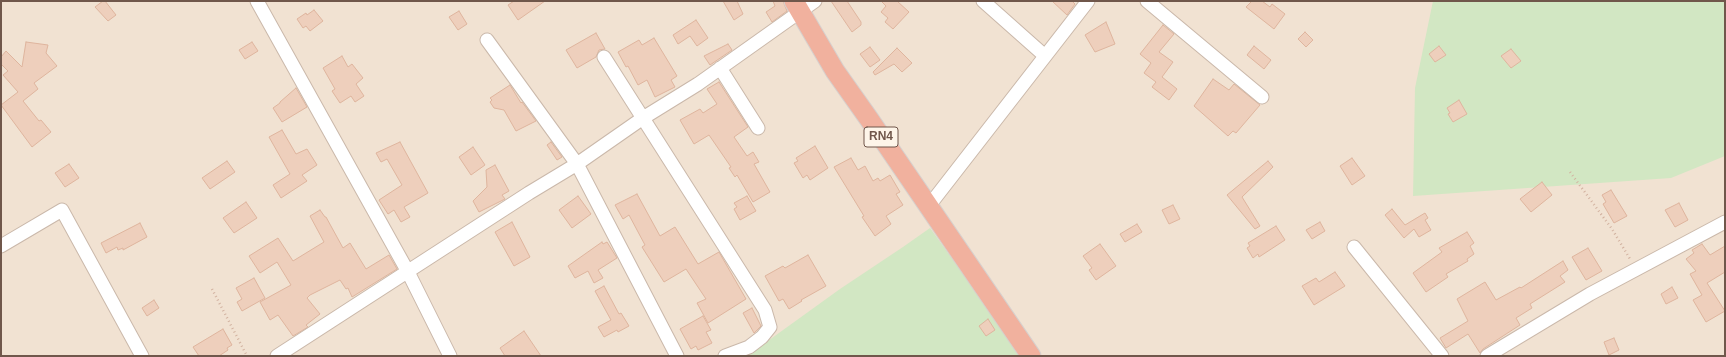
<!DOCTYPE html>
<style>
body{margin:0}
#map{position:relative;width:1726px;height:357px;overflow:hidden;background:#faf0e3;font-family:Arial,sans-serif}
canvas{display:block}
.frame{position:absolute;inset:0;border:2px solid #70574b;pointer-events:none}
</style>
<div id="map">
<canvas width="1726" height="357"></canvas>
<div class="frame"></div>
</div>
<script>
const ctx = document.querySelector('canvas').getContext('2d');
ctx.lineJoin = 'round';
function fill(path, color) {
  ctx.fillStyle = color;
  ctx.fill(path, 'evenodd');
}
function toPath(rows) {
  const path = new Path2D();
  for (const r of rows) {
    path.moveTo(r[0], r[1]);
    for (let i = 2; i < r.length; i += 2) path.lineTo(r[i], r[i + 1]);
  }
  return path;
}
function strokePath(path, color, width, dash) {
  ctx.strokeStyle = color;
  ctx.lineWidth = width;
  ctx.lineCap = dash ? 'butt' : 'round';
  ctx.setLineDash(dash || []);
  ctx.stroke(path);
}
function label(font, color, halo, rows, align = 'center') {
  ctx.font = font + ' Arial,sans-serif';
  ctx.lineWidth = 3;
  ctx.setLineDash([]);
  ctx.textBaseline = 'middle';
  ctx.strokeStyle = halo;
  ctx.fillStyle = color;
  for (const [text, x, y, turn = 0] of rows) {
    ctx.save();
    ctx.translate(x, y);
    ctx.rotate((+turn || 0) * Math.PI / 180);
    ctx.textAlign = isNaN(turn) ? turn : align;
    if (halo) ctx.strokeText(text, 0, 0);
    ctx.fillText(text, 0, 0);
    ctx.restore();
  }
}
const residential = toPath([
 [1,1,1725,1,1725,356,1,356]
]);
const green = toPath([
 [1433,1,1725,1,1725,156,1671,178,1413,196,1415,88],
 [930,228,994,317,1020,356,747,356,840,289,903,247]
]);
const building = toPath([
 [103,1,105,1,116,15,108,21,95,7,103,1],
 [514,1,545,1,518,20,508,5,514,1],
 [723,1,737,1,743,14,734,20,723,1],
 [773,1,783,1,787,11,772,22,766,12,775,6,773,1],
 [831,1,847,1,861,22,861,25,852,32,831,1],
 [881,1,897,1,909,12,893,29,885,22,888,18,881,12,886,6,881,1],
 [1052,1,1072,1,1075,4,1067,15,1052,1],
 [1252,1,1262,1,1270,7,1272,4,1285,14,1274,29,1246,7,1252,1],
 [314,10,323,21,310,31,306,26,303,28,297,19,306,13,307,15,314,10],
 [459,11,467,24,458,30,449,17,459,11],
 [696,20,708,38,697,46,690,36,678,44,673,35,696,20],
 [1106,22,1115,44,1095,52,1085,35,1106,22],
 [1163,25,1174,34,1159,52,1173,62,1162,77,1177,89,1169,100,1152,87,1156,82,1144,73,1151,63,1140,54,1163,25],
 [1305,32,1313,40,1306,47,1298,39,1305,32],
 [596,33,605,49,599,50,596,57,577,68,566,50,596,33],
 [654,38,677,76,671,80,675,87,655,97,647,80,638,85,628,66,626,67,618,52,639,40,642,45,654,38],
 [26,42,48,45,46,53,57,66,34,83,38,89,23,101,39,121,41,120,51,132,32,147,1,105,18,92,3,75,8,71,1,64,1,57,6,51,22,67,26,42],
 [252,42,258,51,245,59,239,50,252,42],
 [728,44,732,50,710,65,704,56,728,44],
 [1254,46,1271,60,1264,69,1247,55,1254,46],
 [1439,46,1446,55,1435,62,1429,54,1439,46],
 [870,47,880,60,870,67,860,54,870,47],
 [897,48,912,63,902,72,894,64,875,75,873,72,897,48],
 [1511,49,1521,61,1511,68,1501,56,1511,49],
 [342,56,348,67,352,64,363,78,356,84,364,96,355,102,351,96,340,103,332,91,335,89,323,68,342,56],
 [1213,79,1229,90,1234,84,1260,105,1236,133,1233,131,1228,136,1194,106,1213,79],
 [719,82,748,127,734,137,747,156,753,152,759,162,754,164,770,192,753,202,737,175,735,177,729,168,731,167,709,135,694,144,680,120,700,109,703,113,717,104,707,89,719,82],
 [510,85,521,103,522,102,536,121,516,131,504,110,494,108,490,102,492,100,490,98,510,85],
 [296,88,307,107,282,122,273,108,280,103,280,102,296,88],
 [1459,100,1467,114,1453,122,1448,114,1450,113,1447,108,1459,100],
 [282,130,296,154,307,149,317,165,302,175,307,181,281,198,273,185,290,174,269,137,282,130],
 [400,142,428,193,404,207,410,217,401,222,394,210,388,214,379,200,402,185,387,159,381,162,376,153,400,142],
 [551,142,562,157,557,160,547,145,551,142],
 [815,146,828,168,810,180,807,175,803,178,794,163,798,161,796,158,815,146],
 [473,147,485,165,471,175,459,157,473,147],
 [851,158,858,170,865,166,873,181,878,178,880,181,890,175,900,192,896,194,903,205,886,216,891,224,875,236,862,217,864,216,834,167,851,158],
 [1352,158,1365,176,1352,185,1340,166,1352,158],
 [227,161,235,172,210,189,202,178,227,161],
 [1268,161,1273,167,1242,197,1260,226,1255,229,1227,195,1268,161],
 [69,164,79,178,65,187,55,173,69,164],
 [495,165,509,191,502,195,505,199,479,212,473,201,487,187,486,170,495,165],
 [1542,182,1552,195,1531,212,1520,199,1542,182],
 [1611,190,1627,216,1614,223,1603,204,1606,202,1602,195,1611,190],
 [637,194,660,236,675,227,698,264,719,252,746,299,708,323,697,303,706,299,686,269,664,282,642,247,645,245,629,215,623,219,615,205,637,194],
 [578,196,591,214,572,228,559,210,578,196],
 [747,196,756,211,740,220,734,209,737,207,734,203,747,196],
 [246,202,257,218,234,233,223,218,246,202],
 [1679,203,1688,220,1675,227,1665,210,1679,203],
 [1173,205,1180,219,1169,224,1162,210,1173,205],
 [1392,209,1405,225,1425,213,1428,218,1425,220,1431,230,1419,237,1414,229,1404,238,1385,215,1392,209],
 [320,210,325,217,326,217,343,248,350,243,366,269,389,255,397,269,352,297,348,288,346,289,340,280,310,295,307,298,320,314,306,325,308,327,293,336,278,315,270,320,260,302,291,285,277,262,260,273,249,256,278,238,293,261,324,242,310,216,320,210],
 [512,222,530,257,514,266,495,232,512,222],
 [1320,222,1325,231,1312,239,1306,230,1320,222],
 [140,223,147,237,123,250,123,248,118,250,117,247,106,253,101,243,140,223],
 [1137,224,1142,232,1125,242,1120,234,1137,224],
 [1276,226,1285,240,1259,257,1258,254,1253,258,1247,248,1250,246,1248,243,1276,226],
 [1467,232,1474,243,1470,246,1474,254,1467,259,1468,261,1446,274,1448,277,1426,292,1413,273,1442,252,1439,248,1467,232],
 [602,242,603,244,607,242,617,258,598,270,603,278,594,283,588,271,575,278,568,266,602,242],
 [1100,244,1116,266,1096,280,1089,270,1092,268,1083,256,1100,244],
 [1702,244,1710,255,1725,246,1725,272,1707,283,1725,311,1706,322,1693,300,1702,295,1690,274,1696,271,1686,259,1694,253,1692,250,1702,244],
 [1588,248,1602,271,1586,280,1572,257,1588,248],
 [808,255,826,286,801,300,802,301,789,309,783,299,779,301,765,276,783,266,785,268,808,255],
 [1563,261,1568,270,1560,276,1565,282,1530,304,1532,308,1516,318,1520,325,1483,349,1480,353,1468,334,1446,348,1440,338,1468,321,1457,299,1485,282,1496,300,1520,287,1521,288,1563,261],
 [1335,272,1345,286,1314,305,1302,286,1316,278,1319,282,1335,272],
 [254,278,265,298,242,311,237,302,242,299,236,288,254,278],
 [604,286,619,314,621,313,629,326,618,332,617,330,604,337,598,327,611,320,595,291,604,286],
 [1672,287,1678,298,1666,304,1661,294,1672,287],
 [154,300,159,308,147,316,142,308,154,300],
 [752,308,761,326,754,333,743,313,752,308],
 [703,316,711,330,706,332,712,343,698,350,696,346,691,349,680,329,703,316],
 [988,319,995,330,986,336,979,326,988,319],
 [223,329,232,345,227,348,228,350,219,356,199,356,193,347,223,329],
 [524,331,541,356,505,356,500,348,524,331],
 [1614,338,1619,350,1609,355,1604,342,1614,338]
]);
const path = toPath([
 [1570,172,1612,229,1630,259],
 [212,289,247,356]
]);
const minor = toPath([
 [257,1,408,272,450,356],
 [983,1,1045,56],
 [1147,1,1262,97],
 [487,40,577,164,677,356],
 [604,57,765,310,770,327,762,337,749,347,725,356],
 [720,68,758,128],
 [928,207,1088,1],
 [1,246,62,210,142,356],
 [1354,247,1442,356],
 [277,356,529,193,577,164,643,118,698,84,815,1],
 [1487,356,1590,294,1725,222]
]);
const highway = toPath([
 [794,1,835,71,869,119,1031,356]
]);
const shields = [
 [881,137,34]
];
const shieldNames = [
 ["RN4",881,137]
];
fill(residential, '#f1e2d2');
fill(green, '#d2e7c3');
fill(building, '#eecfbc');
strokePath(building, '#dfb59e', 1);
strokePath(minor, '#cab8aa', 15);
strokePath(highway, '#d7d0cd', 21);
strokePath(path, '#d2b2a0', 2.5, [1, 3]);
strokePath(minor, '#fff', 13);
strokePath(highway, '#f1b19e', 19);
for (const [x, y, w] of shields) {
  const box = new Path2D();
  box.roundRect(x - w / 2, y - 10, w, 20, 3);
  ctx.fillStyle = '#fef5e9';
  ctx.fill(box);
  strokePath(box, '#70574b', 1);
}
label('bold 12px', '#70574b', null, shieldNames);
</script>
